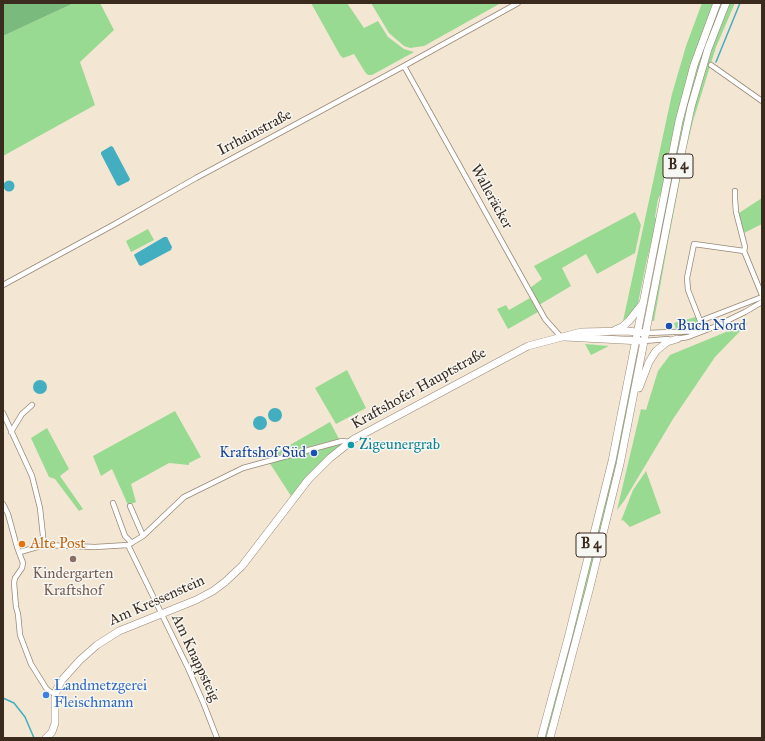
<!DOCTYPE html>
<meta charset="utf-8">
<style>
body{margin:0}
#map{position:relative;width:765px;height:741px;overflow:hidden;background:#f3e6d2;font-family:"IM FELL Great Primer",serif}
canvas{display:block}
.frame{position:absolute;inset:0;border:4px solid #3b2a1e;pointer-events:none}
</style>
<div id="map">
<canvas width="765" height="741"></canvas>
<div class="frame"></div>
</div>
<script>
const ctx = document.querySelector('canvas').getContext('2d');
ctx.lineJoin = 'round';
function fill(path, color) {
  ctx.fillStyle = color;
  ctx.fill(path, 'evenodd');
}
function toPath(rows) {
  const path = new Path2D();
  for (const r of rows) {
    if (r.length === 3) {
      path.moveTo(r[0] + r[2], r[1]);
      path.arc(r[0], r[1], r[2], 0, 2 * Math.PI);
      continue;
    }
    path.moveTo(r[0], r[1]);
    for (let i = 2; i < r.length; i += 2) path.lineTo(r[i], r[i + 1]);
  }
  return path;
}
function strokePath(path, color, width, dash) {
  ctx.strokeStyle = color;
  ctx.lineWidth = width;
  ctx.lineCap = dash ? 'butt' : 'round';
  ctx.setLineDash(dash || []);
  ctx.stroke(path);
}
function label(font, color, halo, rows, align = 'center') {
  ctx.font = font + ' "IM FELL Great Primer",serif';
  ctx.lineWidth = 3;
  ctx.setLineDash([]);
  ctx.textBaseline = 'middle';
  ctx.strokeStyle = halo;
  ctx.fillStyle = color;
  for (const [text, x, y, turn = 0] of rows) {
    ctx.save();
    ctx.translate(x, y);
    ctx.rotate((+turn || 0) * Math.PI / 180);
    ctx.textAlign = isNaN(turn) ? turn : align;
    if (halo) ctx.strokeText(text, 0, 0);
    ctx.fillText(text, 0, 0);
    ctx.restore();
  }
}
const green = toPath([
 [74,3,100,3,114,30,80,62,95,105,3,156,3,36],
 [311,3,347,3,364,28,378,21,388,37,404,49,414,52,372,75,368,75,365,72,354,54,346,57,343,58,340,55],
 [371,3,501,3,424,46,410,48,404,46,389,33],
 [702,3,715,3,663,189,658,199,655,217,657,221,647,259,637,308,623,321,672,94,686,46],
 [720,3,724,3,708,44,645,321,655,269,660,228,680,127,701,52],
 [729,3,735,3,716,47,693,121,685,154,668,242,654,321,652,321,672,210,697,97,714,41],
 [762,198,762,224,744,233,739,213],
 [635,212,641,225,635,253,597,274,586,254,562,268,571,286,539,305,530,288,542,279,534,266],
 [148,229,154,240,131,252,126,241],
 [530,298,538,312,508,329,497,309,506,305,509,310],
 [696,317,697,322,695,326,676,329,674,323],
 [748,323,715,357,673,419,624,501,617,510,641,409,646,410,658,371,670,355],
 [585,344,609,346,591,355],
 [636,352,638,352,618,464,548,738,544,738],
 [347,370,366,408,336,424,315,388],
 [175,411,201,457,189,463,189,465,169,463,131,484,136,502,128,505,112,469,101,476,93,456],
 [330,422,339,439,269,457],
 [47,428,69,469,60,476,83,509,79,511,55,479,49,477,31,438],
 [342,443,343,445,306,477,291,496,269,462],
 [646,471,661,513,630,527,623,520,621,521,633,490]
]);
const forest = toPath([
 [3,3,74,3,3,36]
]);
const water = toPath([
 [111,146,113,147,130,179,129,181,119,186,117,185,101,154,101,152],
 [9,186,5.5],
 [164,237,167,237,172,247,171,250,141,266,139,265,134,255,135,254],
 [40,387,7],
 [275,415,7],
 [260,423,7]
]);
const stream = toPath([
 [716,62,740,3],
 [3,698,14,703,25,717,34,738]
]);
const street = toPath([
 [711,65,762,101],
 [404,66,545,319,561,337],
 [735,191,735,199,736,212,745,247,744,251,762,295],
 [3,285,115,224,196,178,404,66,518,3],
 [700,321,762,297],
 [704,331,688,290,687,278,694,244,744,251],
 [646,333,700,331],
 [676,339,688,337,714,327,745,312,762,302],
 [644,341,668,339],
 [3,413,32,476,40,508,44,545],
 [11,432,22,414,32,405],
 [113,503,125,536,132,543],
 [3,504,8,514,17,547,23,563,22,568,15,578,14,583,16,607,18,614,20,635,31,664,46,688,49,691,55,694],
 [130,506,143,536],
 [128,545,188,668,203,702,217,738],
 [20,552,44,545,95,547,128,545,143,536,184,497,243,468,342,441,350,442]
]);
const secondary = toPath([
 [615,330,622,327,629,321,643,303],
 [565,337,641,341],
 [46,738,52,732,55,723,55,698,57,689,62,680,80,660,97,645,119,631,196,600,213,591,225,582,242,566,308,480,330,458,354,439,528,346,581,332,627,331,646,333]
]);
const primary = toPath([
 [639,388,649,362,656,351,667,342,677,339],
 [541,738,568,638,612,461,679,121,694,65,717,3],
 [550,738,590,587,620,464,676,178,691,107,708,49,726,3]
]);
const markers = [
 [669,326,4,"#1a4fb4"],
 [351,445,4,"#0f9aa8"],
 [314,453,4,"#1a4fb4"],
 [22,544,4,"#e8710a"],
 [73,559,4,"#8d6e63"],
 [46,695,4,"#3f7fe0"]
];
const shields = [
 [678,166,30],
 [591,545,30]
];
const shieldNames = [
 ["B 4",678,166],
 ["B 4",591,545]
];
const streetNames = [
 ["Irrhainstraße",255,133,-28],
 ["Walleräcker",491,197,61],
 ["Kraftshofer Hauptstraße",419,389,-29],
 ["Am Kressenstein",157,601,-24],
 ["Am Knappsteig",195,658,65]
];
const transitNames = [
 ["Buch Nord",677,326],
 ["Kraftshof Süd",306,453,"right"]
];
const cultureNames = [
 ["Zigeunergrab",359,445]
];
const foodNames = [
 ["Alte Post",30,544]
];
const educationNames = [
 ["Kindergarten",73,574],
 ["Kraftshof",73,591]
];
const shopNames = [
 ["Landmetzgerei",54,686],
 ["Fleischmann",54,703]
];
fill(green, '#98da92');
fill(forest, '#7aba7c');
fill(water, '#42aec0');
strokePath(stream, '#42aec0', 1.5);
strokePath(street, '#978878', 6);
strokePath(secondary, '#978878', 8);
strokePath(primary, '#978878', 8);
strokePath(street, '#fff', 4.5);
strokePath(secondary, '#fff', 7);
strokePath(primary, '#fff', 7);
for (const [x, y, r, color] of markers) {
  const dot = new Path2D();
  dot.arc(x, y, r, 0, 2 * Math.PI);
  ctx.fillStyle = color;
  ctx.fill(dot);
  strokePath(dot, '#f6f6f2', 1.5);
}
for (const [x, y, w] of shields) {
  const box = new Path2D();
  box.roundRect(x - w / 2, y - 12, w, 24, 3);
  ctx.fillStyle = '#f6f6f2';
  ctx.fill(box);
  strokePath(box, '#3b2a1e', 1);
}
label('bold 14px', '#3b2a1e', null, shieldNames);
label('15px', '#3b2a1e', '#f6f6f2', streetNames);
label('15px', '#164399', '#f6f6f2', transitNames, 'left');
label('15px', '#0d838f', '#f6f6f2', cultureNames, 'left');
label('15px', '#c56008', '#f6f6f2', foodNames, 'left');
label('15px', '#785e54', '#f6f6f2', educationNames);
label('15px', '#366cbe', '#f6f6f2', shopNames, 'left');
</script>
